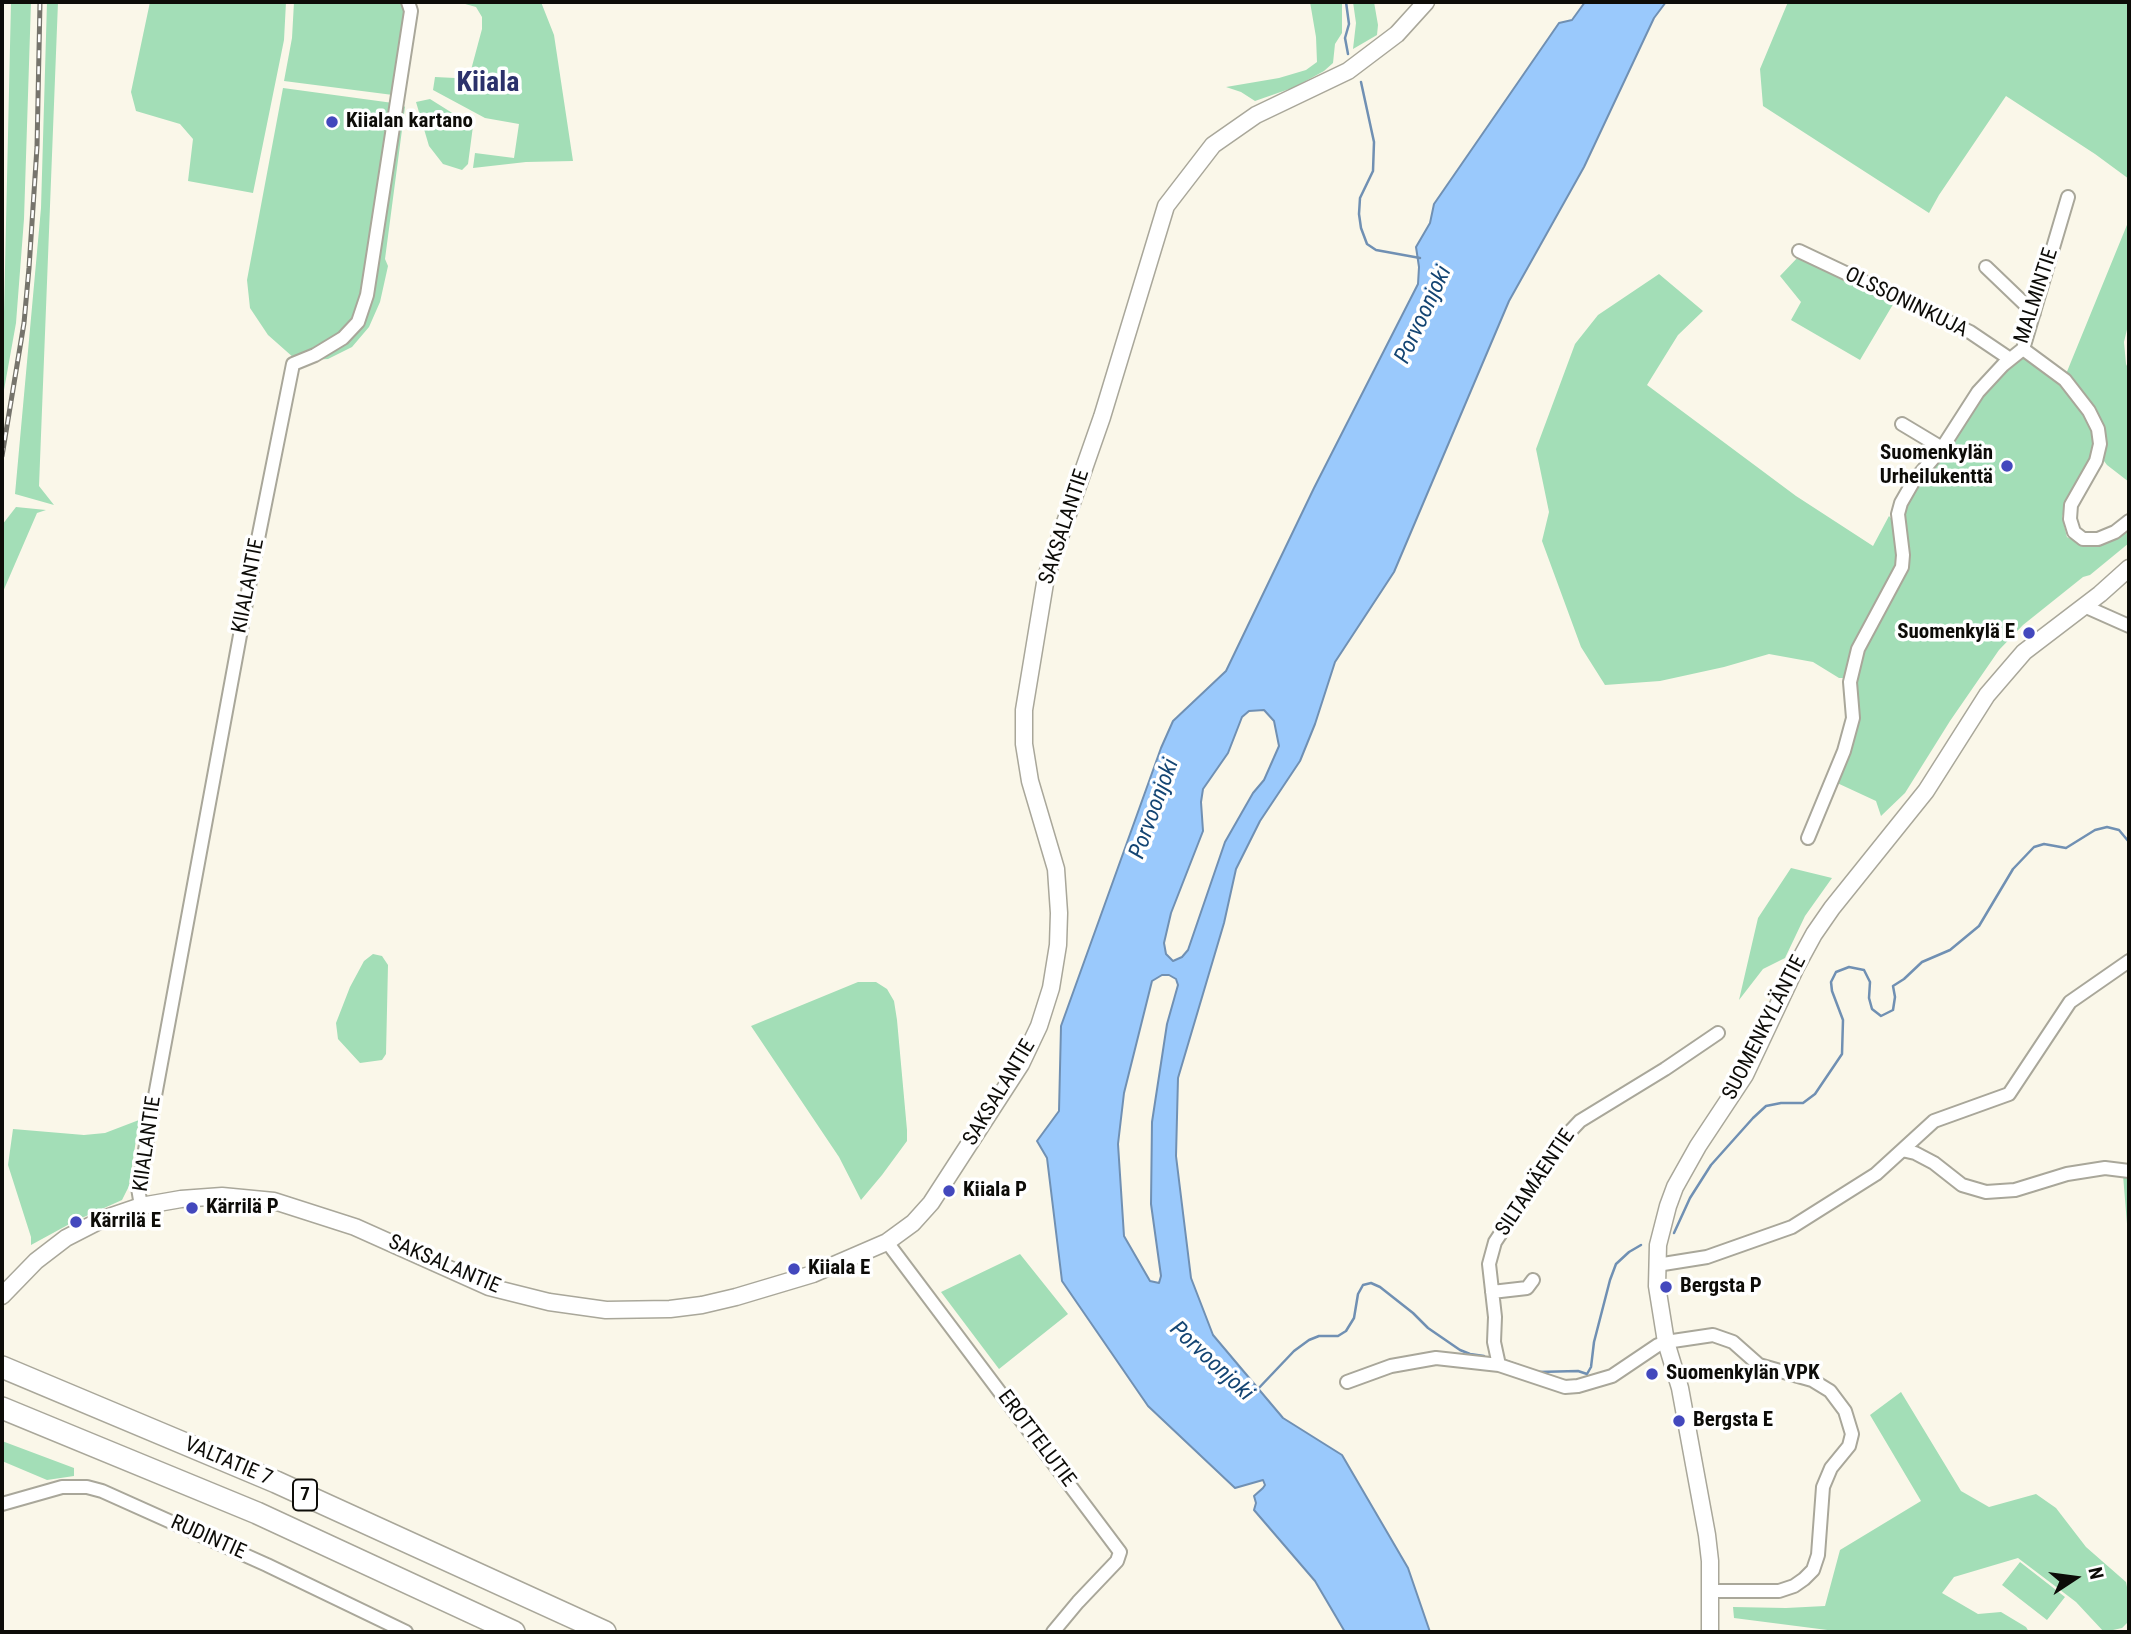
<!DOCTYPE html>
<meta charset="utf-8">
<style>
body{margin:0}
#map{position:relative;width:2131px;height:1634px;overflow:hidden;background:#faf7e9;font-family:"Roboto Condensed",sans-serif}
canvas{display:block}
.frame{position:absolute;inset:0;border:4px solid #0d0c08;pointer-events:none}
.north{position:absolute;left:2040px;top:1543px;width:70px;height:70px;-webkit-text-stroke:5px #fff;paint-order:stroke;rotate:77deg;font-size:19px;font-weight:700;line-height:28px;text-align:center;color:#0d0c08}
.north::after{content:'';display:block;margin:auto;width:24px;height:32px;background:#0d0c08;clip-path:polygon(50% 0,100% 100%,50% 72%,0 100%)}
</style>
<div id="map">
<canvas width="2131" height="1634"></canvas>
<div class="frame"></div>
<div class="north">N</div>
</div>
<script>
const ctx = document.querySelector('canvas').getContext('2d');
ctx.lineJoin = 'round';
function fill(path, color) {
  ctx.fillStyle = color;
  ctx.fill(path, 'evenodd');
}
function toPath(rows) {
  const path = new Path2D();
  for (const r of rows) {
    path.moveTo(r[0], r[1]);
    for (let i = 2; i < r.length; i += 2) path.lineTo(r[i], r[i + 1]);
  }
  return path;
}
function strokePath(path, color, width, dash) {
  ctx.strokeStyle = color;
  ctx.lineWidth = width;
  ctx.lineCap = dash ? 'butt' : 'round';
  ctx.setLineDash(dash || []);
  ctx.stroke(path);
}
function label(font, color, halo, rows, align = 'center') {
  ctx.font = font + ' "Roboto Condensed",sans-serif';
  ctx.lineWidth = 7;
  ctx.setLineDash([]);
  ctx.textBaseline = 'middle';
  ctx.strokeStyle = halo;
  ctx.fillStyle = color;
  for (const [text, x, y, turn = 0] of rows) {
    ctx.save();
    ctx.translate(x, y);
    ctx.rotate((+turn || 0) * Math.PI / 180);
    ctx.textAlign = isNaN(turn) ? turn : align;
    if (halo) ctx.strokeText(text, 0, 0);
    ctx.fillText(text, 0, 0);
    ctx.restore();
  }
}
const green = toPath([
 [11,2,31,2,24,219,16,323,2,401],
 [47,2,58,2,39,486,54,505,15,494,41,208],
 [150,2,286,2,284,40,253,193,188,181,193,139,180,124,136,111,131,92],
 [294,2,403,2,407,12,393,95,284,81,292,38],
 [458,2,541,2,554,35,573,161,526,162,473,168,475,153,514,158,519,124,485,118,433,90,435,77,455,78,456,70,471,70,482,29,482,17,476,7],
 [1310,2,1342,2,1342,33,1335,44,1333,63,1324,71,1295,87,1255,101,1241,92,1226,87,1279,78,1306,70,1317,62,1316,37],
 [1353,2,1374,2,1378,25,1377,35,1353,49,1356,23],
 [1788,2,2129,2,2129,179,2095,154,2006,96,1939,195,1929,213,1763,106,1760,69],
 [283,88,393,103,362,295,355,319,340,335,313,351,294,358,268,335,250,308,247,280],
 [430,99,473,126,468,164,462,170,443,164,429,146,416,102],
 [402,104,405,107,385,259,388,266,380,302,369,327,352,347,328,359,313,360,362,324,372,301,378,268],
 [2129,220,2129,321,2124,342,2126,364,2129,370,2129,482,2107,465,2104,461,2105,443,2066,374],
 [1800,255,1895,301,1860,360,1791,320,1801,302,1780,276],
 [1659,274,1703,311,1678,335,1647,385,1796,496,1873,546,1889,516,1895,523,1900,558,1847,678,1839,678,1813,662,1769,654,1724,667,1660,681,1605,685,1581,647,1542,541,1549,512,1536,449,1575,344,1598,315],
 [2020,358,2033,361,2047,371,2070,393,2091,426,2094,445,2089,465,2068,500,2062,517,2067,537,2081,544,2094,546,2129,527,2129,543,2090,575,2083,577,2023,625,1999,650,1950,721,1905,793,1881,816,1876,801,1835,782,1860,653,1907,566,1902,516,1908,496,1971,409,1996,378],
 [16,507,46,510,37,513,2,594,2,525],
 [1791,868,1832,878,1805,916,1785,958,1763,969,1739,1000,1758,918],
 [373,954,382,956,388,965,386,1054,382,1060,360,1063,338,1039,336,1023,350,987,364,961],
 [858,982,876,982,887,989,894,1001,897,1020,907,1130,907,1141,882,1175,861,1200,839,1157,751,1026],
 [139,1120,129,1186,122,1200,75,1221,31,1245,31,1237,8,1165,13,1129,84,1135,105,1133],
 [2123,1175,2129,1176,2129,1238,2128,1236],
 [1020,1254,1068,1314,999,1369,941,1292],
 [1901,1392,1961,1491,1989,1507,2036,1494,2056,1508,2086,1547,2126,1582,2129,1597,2129,1621,2122,1628,2104,1632,2076,1602,2018,1558,1954,1577,1942,1593,1978,1614,2001,1612,2026,1627,2029,1632,1843,1632,1734,1618,1733,1607,1786,1608,1825,1606,1840,1550,1921,1501,1870,1415],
 [2,1441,74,1468,74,1476,47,1480,2,1461],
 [2020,1562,2065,1597,2047,1620,2002,1585]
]);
const water = toPath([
 [1585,2,1666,2,1654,18,1584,167,1509,301,1394,572,1335,662,1315,724,1300,761,1260,821,1236,869,1224,923,1178,1078,1176,1156,1191,1278,1213,1335,1283,1418,1342,1455,1408,1568,1430,1632,1345,1632,1315,1581,1254,1510,1256,1503,1254,1496,1263,1488,1265,1485,1263,1480,1235,1488,1148,1406,1062,1281,1047,1158,1037,1141,1059,1111,1061,1026,1161,748,1173,721,1226,671,1314,488,1418,284,1419,267,1416,247,1430,223,1434,204,1559,23,1572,20,1585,2],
 [1264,710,1274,721,1279,746,1264,780,1253,793,1225,842,1188,950,1182,957,1173,961,1166,954,1164,943,1171,913,1203,831,1201,802,1203,789,1228,753,1242,717,1249,711,1264,710],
 [1162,975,1169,975,1176,979,1178,985,1167,1024,1152,1122,1151,1204,1161,1276,1159,1283,1150,1281,1124,1236,1118,1144,1124,1093,1152,981,1162,975]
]);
const stream = toPath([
 [1346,2,1349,24,1345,38,1348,54],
 [1361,82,1374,142,1373,171,1360,198,1359,214,1361,228,1367,244,1376,250,1420,258],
 [1674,1233,1690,1198,1711,1165,1753,1118,1766,1106,1781,1103,1803,1103,1815,1094,1842,1054,1843,1020,1832,991,1831,982,1836,972,1849,967,1864,970,1870,982,1869,998,1872,1009,1881,1016,1893,1010,1895,997,1893,986,1904,979,1922,962,1950,950,1979,926,2013,869,2034,847,2044,844,2066,848,2095,830,2107,827,2119,830,2129,842],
 [1501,1359,1518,1365],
 [1537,1372,1578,1371,1587,1374,1591,1367,1594,1342,1610,1280,1616,1264,1629,1252,1641,1245],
 [1256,1391,1294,1351,1309,1340,1319,1336,1338,1336,1346,1331,1354,1318,1358,1294,1363,1285,1371,1283,1380,1287,1413,1313,1428,1328,1460,1350,1470,1354,1484,1356]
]);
const street = toPath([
 [1799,251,1970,332,2010,359],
 [1986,267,2034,313],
 [2023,349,2065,380,2089,411,2098,429,2100,444,2096,461,2071,505,2070,519,2074,532,2083,539,2098,539,2115,532,2129,521],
 [1902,424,1942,448],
 [2084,606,2129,626],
 [1808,838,1844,751,1853,718,1850,682,1858,649,1902,567,1903,555,1898,514,1901,503,1913,482,1942,448,1978,392,2003,365,2023,349,2068,197],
 [1902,1150,1915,1153,1934,1163,1962,1185,1986,1192,2015,1190,2067,1174,2105,1168,2129,1171],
 [141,1206,138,1188,255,554,293,364,315,355,343,338,358,322,367,295,411,11,408,2],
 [887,1242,1120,1552,1117,1561,1078,1602,1053,1632],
 [1657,1265,1707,1257,1792,1227,1876,1174,1934,1121,2009,1094,2070,1002,2129,961],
 [1492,1292,1527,1288,1533,1280],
 [1499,1365,1494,1342,1495,1317,1489,1264,1495,1242,1563,1139,1580,1121,1665,1069,1718,1033],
 [1347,1382,1391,1366,1436,1358,1499,1365,1565,1387,1578,1386,1612,1376,1658,1345,1666,1342,1713,1335,1733,1342,1759,1365,1812,1380,1830,1391,1845,1411,1852,1434,1849,1446,1831,1468,1823,1487,1818,1555,1813,1570,1804,1579,1794,1586,1779,1591,1711,1591],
 [2,1504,62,1487,87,1487,102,1491,267,1565,406,1632]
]);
const secondary = toPath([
 [2,1296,36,1261,66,1238,103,1219,141,1206,181,1199,222,1196,274,1201,355,1227,489,1287,549,1302,606,1310,670,1309,702,1305,736,1297,813,1274,887,1242,913,1223,931,1203,1021,1064,1039,1026,1051,988,1058,945,1059,913,1056,869,1030,781,1024,744,1024,710,1046,577,1102,417,1166,206,1213,145,1256,115,1348,71,1397,34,1426,2],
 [1710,1632,1710,1561,1707,1535,1680,1388,1666,1342,1657,1286,1658,1245,1668,1206,1675,1187,1698,1146,1745,1075,1796,967,1814,934,1832,908,1926,791,1987,695,2024,652,2100,594,2129,568]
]);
const highway = toPath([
 [2,1367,276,1482,605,1632],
 [2,1408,257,1513,514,1632]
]);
const rail = toPath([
 [2,456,24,323,29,268,37,147,40,2]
]);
const markers = [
 [332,122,7,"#4348bd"],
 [2007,466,7,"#4348bd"],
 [2029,633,7,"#4348bd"],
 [949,1191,7,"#4348bd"],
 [192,1208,7,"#4348bd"],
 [76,1222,7,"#4348bd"],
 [794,1269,7,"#4348bd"],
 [1666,1287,7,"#4348bd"],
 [1652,1374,7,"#4348bd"],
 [1679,1421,7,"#4348bd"]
];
const shields = [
 [305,1495,24]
];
const shieldNames = [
 ["7",305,1495]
];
const poiNames = [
 ["Kiialan kartano",346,122],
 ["Suomenkylän",1993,454,"right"],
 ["Urheilukenttä",1993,478,"right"],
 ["Suomenkylä E",2015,633,"right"],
 ["Kiiala P",963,1191],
 ["Kärrilä P",206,1208],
 ["Kärrilä E",90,1222],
 ["Kiiala E",808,1269],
 ["Bergsta P",1680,1287],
 ["Suomenkylän VPK",1666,1374],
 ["Bergsta E",1693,1421]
];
const streetNames = [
 ["MALMINTIE",2037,296,-72],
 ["OLSSONINKUJA",1906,303,26],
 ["SAKSALANTIE",1065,527,-72],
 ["KIIALANTIE",249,586,-79],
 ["SUOMENKYLÄNTIE",1765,1028,-63],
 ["SAKSALANTIE",1000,1093,-59],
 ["KIIALANTIE",148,1144,-82],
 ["SILTAMÄENTIE",1536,1183,-56],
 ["SAKSALANTIE",444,1265,23],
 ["EROTTELUTIE",1036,1439,53],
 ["VALTATIE 7",228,1462,23],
 ["RUDINTIE",208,1538,24]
];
const waterNames = [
 ["Porvoonjoki",1424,315,-65],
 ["Porvoonjoki",1155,809,-70],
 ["Porvoonjoki",1211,1362,43]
];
const districtNames = [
 ["Kiiala",488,84]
];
fill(green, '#a3deb7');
fill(water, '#9ac9fc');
strokePath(water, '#7090b3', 2);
strokePath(stream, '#7090b3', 2.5);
strokePath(street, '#a9a79a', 16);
strokePath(secondary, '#a9a79a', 19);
strokePath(highway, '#a9a79a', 24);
strokePath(street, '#fff', 12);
strokePath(secondary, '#fff', 16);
strokePath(highway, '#fff', 21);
strokePath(rail, '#76746c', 5);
strokePath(rail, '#fff', 2.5, [8]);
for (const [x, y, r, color] of markers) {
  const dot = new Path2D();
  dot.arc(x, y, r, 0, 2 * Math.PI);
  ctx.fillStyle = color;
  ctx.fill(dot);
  strokePath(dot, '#fff', 2.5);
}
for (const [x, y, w] of shields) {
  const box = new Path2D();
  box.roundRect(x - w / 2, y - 15.5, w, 31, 5);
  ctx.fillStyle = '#fff';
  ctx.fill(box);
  strokePath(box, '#0d0c08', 2);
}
label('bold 19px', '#0d0c08', null, shieldNames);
label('bold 21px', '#0d0c08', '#fff', poiNames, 'left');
label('21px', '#0d0c08', '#fff', streetNames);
label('italic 23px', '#144573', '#fff', waterNames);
label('bold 28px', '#2b316b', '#fff', districtNames);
</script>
